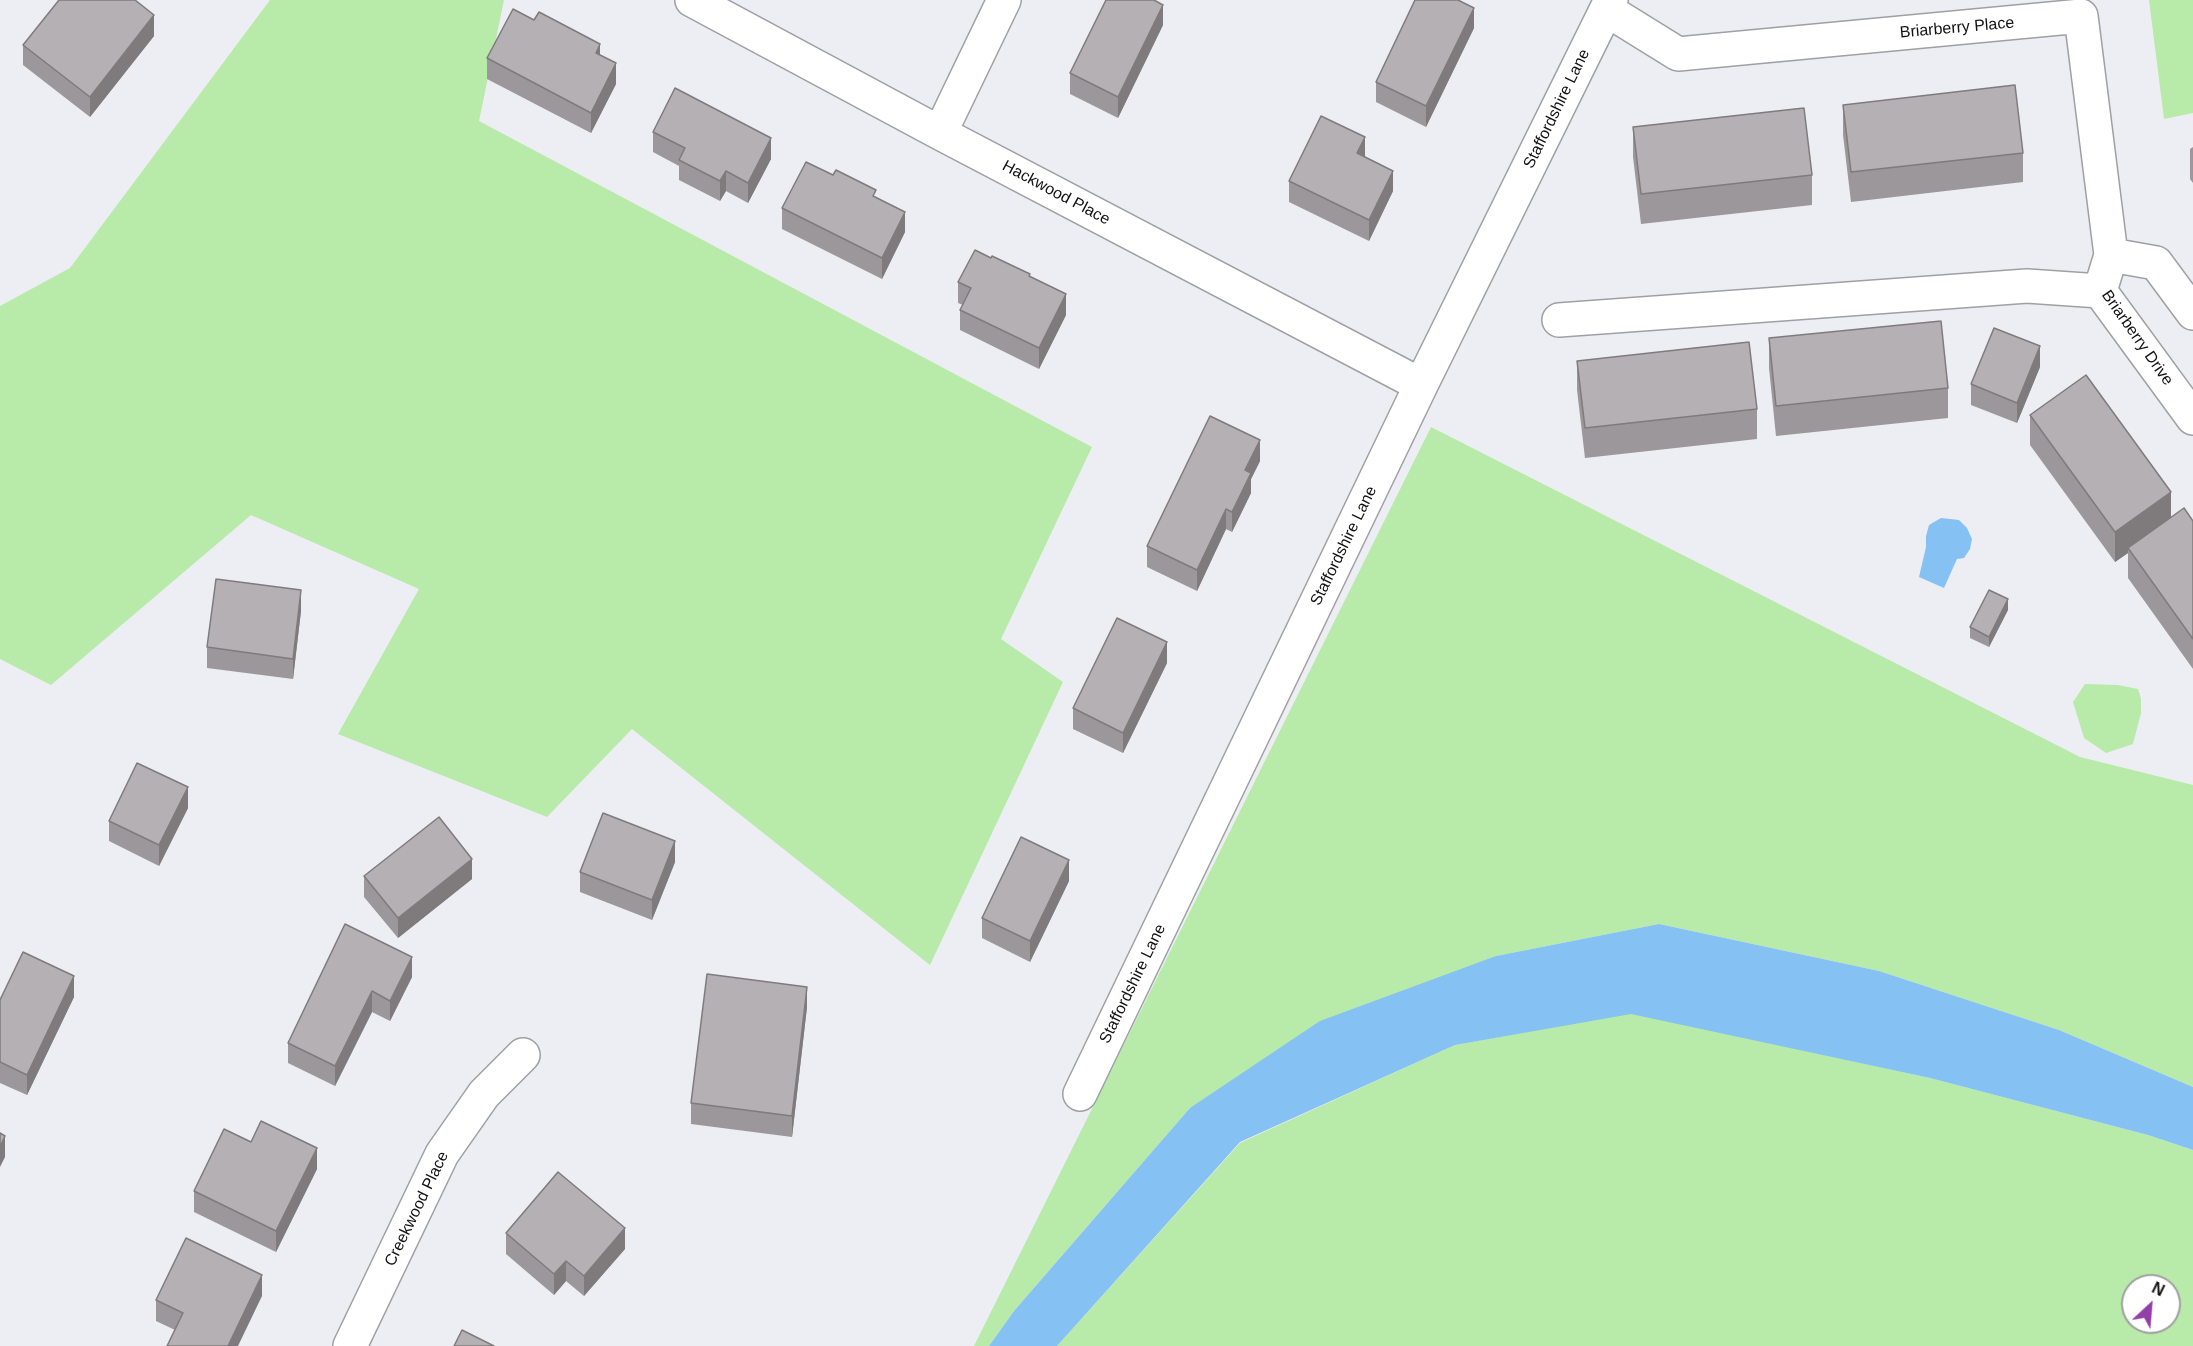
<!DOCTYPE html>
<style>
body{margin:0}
#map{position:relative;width:2193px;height:1346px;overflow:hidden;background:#edeef3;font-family:Helvetica,sans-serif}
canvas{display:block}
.north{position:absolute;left:2121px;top:1274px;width:60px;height:60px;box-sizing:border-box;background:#fff;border:2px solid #a0a0a1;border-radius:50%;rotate:26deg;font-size:16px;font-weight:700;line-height:24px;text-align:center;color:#121214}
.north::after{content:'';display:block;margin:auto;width:21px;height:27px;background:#933eab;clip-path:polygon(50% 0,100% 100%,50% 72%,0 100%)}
</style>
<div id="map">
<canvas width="2193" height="1346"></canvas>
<div class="north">N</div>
</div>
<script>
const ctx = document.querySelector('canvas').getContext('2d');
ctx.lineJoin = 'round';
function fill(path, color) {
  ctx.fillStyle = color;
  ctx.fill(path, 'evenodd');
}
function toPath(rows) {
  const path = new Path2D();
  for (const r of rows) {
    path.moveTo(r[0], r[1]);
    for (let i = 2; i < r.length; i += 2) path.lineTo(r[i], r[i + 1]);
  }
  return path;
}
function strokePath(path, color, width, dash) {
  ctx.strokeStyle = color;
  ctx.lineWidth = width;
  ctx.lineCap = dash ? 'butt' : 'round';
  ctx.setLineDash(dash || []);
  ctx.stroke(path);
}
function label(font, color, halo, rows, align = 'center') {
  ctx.font = font + ' Helvetica,sans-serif';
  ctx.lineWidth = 5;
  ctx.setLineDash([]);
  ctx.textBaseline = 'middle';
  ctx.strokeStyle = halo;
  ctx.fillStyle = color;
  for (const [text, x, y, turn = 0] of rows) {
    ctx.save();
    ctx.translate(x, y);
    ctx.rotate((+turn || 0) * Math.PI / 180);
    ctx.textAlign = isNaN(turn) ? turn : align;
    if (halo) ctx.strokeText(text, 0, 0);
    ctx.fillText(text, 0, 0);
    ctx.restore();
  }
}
const green = toPath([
 [270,0,504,0,479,121,1092,447,1001,639,1063,682,930,965,632,729,547,817,338,734,419,589,251,515,51,685,0,659,0,306,70,268],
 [2149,0,2193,0,2193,113,2164,119],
 [1431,427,2080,757,2193,785,2193,1087,2059,1030,1879,971,1659,924,1496,956,1190,1108,1014,1311,989,1346,974,1346],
 [2085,684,2118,685,2138,689,2141,699,2141,713,2133,744,2106,753,2084,738,2073,702],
 [1631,1013,1930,1078,2148,1135,2193,1150,2193,1346,1057,1346,1240,1143,1455,1045],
 [2133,1286,2169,1286,2169,1322,2133,1322]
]);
const water = toPath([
 [1941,518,1959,520,1967,528,1972,539,1970,549,1964,558,1957,559,1944,588,1919,577,1926,547,1926,536,1929,525],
 [1659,924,1879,971,2059,1030,2193,1087,2193,1150,2148,1135,1930,1078,1631,1014,1455,1045,1240,1142,1057,1346,989,1346,1014,1311,1190,1108,1320,1021,1496,956]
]);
const street = toPath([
 [692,0,940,133,1421,385],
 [1607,10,1678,54,2081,16,2111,255,2100,291],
 [940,133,1004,0],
 [2111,255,2156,263,2193,313],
 [2100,291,2193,418],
 [1559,320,2027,286,2100,291],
 [1080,1094,1421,385,1611,0],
 [350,1346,442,1154,484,1094,523,1055]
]);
const wall = toPath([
 [1163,25,1118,118,1070,94,1070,73],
 [1474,28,1426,127,1376,102,1376,82],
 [154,36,90,117,23,65,23,45],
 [600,55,616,84,591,133,487,79,487,58],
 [1843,105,2023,153,2023,182,1851,202,1843,135],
 [1633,127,1812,175,1812,205,1641,224,1633,157],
 [653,132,771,159,748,203,726,191,720,201,679,180,679,166,653,152],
 [2193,147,2193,183,2190,179,2190,149],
 [1365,157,1393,191,1369,241,1289,202,1289,181],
 [876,197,905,232,882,279,782,229,782,208],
 [1030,277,1066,315,1039,369,960,330,960,310,963,305,958,303,958,282],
 [1769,338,1948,388,1948,418,1776,436,1769,368],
 [1577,361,1757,409,1757,439,1585,458,1577,390],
 [2040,367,2017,423,1971,405,1971,384],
 [2030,415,2171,518,2193,521,2193,669,2128,578,2128,553,2115,562,2030,445],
 [1260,461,1251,479,1251,493,1232,532,1226,529,1197,591,1147,567,1147,546],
 [2008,610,1989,647,1970,638,1970,627],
 [301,611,293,679,207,668,207,647],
 [1167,663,1123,753,1073,729,1073,708],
 [188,808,159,866,109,841,109,821],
 [675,862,652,920,580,892,580,872],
 [364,876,472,879,398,938,364,897],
 [1069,881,1030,962,982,938,982,918],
 [345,924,412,977,390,1021,372,1012,335,1086,288,1063,288,1043],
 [74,997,27,1095,0,1083,0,1000],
 [807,1007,792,1137,691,1124,691,1103],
 [251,1142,317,1169,276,1252,194,1212,194,1191],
 [506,1233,625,1249,584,1296,566,1281,554,1295,506,1254],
 [262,1296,175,1330,156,1321,156,1300]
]);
const shadedWall = toPath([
 [1163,5,1163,25,1118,118,1118,97],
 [1474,8,1474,28,1426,127,1426,106],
 [154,15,154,36,90,117,90,97],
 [600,44,600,65,596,53],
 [616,63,616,84,591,133,591,113],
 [1365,137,1365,158,1357,153],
 [771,138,771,159,748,203,748,183],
 [726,171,726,191,720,201,720,181],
 [1393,171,1393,191,1369,241,1369,220],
 [905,212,905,232,882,279,882,258],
 [1066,294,1066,315,1039,369,1039,348],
 [2040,346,2040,367,2017,423,2017,403],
 [1260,440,1260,461,1251,479,1251,493,1232,532,1232,512,1245,470],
 [2171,492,2171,522,2128,548,2128,553,2115,562,2115,532],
 [1226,509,1226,529,1197,591,1197,570],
 [301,590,301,611,293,679,293,659],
 [2008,599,2008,610,1989,647,1989,637],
 [1167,642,1167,663,1123,753,1123,733],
 [188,787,188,808,159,866,159,845],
 [675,841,675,862,652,920,652,900],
 [472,859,472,879,398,938,398,918],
 [1069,860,1069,881,1030,962,1030,941],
 [412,957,412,977,390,1021,390,1001],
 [74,976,74,997,27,1095,27,1075],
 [807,987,807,1007,792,1137,792,1116],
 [372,991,372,1012,335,1086,335,1066],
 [5,1136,5,1157,0,1167,0,1147],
 [317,1148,317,1169,276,1252,276,1231],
 [625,1228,625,1249,584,1296,584,1276],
 [566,1261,566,1281,554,1295,554,1274],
 [262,1275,262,1296,238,1346,228,1346]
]);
const building = toPath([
 [59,0,135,0,154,15,90,97,23,45,59,0],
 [1106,0,1154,0,1163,5,1118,97,1070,73,1106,0],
 [1415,0,1458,0,1474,8,1426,106,1376,82,1415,0],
 [513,9,534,20,539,12,600,44,596,53,616,63,591,113,487,58,513,9],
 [2015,85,2023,153,1851,172,1843,105,2015,85],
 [675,88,771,138,748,183,726,171,720,181,679,160,685,148,653,132,675,88],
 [1804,108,1812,175,1641,194,1633,127,1804,108],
 [1321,116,1365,137,1357,153,1393,171,1369,220,1289,181,1321,116],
 [806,162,833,175,836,170,876,190,873,196,905,212,882,258,782,208,806,162],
 [975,250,991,258,992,256,1030,274,1029,276,1066,294,1039,348,960,310,971,288,958,282,975,250],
 [1941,321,1948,388,1776,406,1769,338,1941,321],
 [1994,328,2040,346,2017,403,1971,384,1994,328],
 [1749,342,1757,409,1585,428,1577,361,1749,342],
 [2086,375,2171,492,2115,532,2030,415,2086,375],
 [1210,416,1260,440,1245,470,1251,473,1232,512,1226,509,1197,570,1147,546,1210,416],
 [2184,508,2193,521,2193,639,2128,548,2184,508],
 [216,579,301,590,293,659,207,647,216,579],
 [1989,590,2008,599,1989,637,1970,627,1989,590],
 [1117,618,1167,642,1123,733,1073,708,1117,618],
 [137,763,188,787,159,845,109,821,137,763],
 [603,813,675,841,652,900,580,872,603,813],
 [439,817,472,859,398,918,364,876,439,817],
 [1021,837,1069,860,1030,941,982,918,1021,837],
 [345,924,412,957,390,1001,372,991,335,1066,288,1043,345,924],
 [23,952,74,976,27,1075,0,1062,0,1000,23,952],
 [707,974,807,987,792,1116,691,1103,707,974],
 [261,1121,317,1148,276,1231,194,1191,224,1129,251,1142,261,1121],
 [0,1133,5,1136,0,1147,0,1133],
 [558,1172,625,1228,584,1276,566,1261,554,1274,506,1233,558,1172],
 [186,1238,262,1275,228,1346,167,1346,183,1313,156,1300,186,1238],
 [462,1330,494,1346,454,1346,462,1330]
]);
const streetNames = [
 ["Briarberry Place",1957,28,-5],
 ["Staffordshire Lane",1557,109,-64],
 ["Hackwood Place",1056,193,28],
 ["Briarberry Drive",2137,338,55],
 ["Staffordshire Lane",1344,546,-64],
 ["Staffordshire Lane",1133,984,-64],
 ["Creekwood Place",417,1209,-64]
];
fill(green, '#b8eaa9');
fill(water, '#85c1f3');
strokePath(street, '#9fa0a4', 36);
strokePath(street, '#fff', 33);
fill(wall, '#9c979a');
fill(shadedWall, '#7f7b7d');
fill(building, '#b5b0b3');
strokePath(building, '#7f7b7d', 1.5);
label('16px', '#121214', '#fff', streetNames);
</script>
